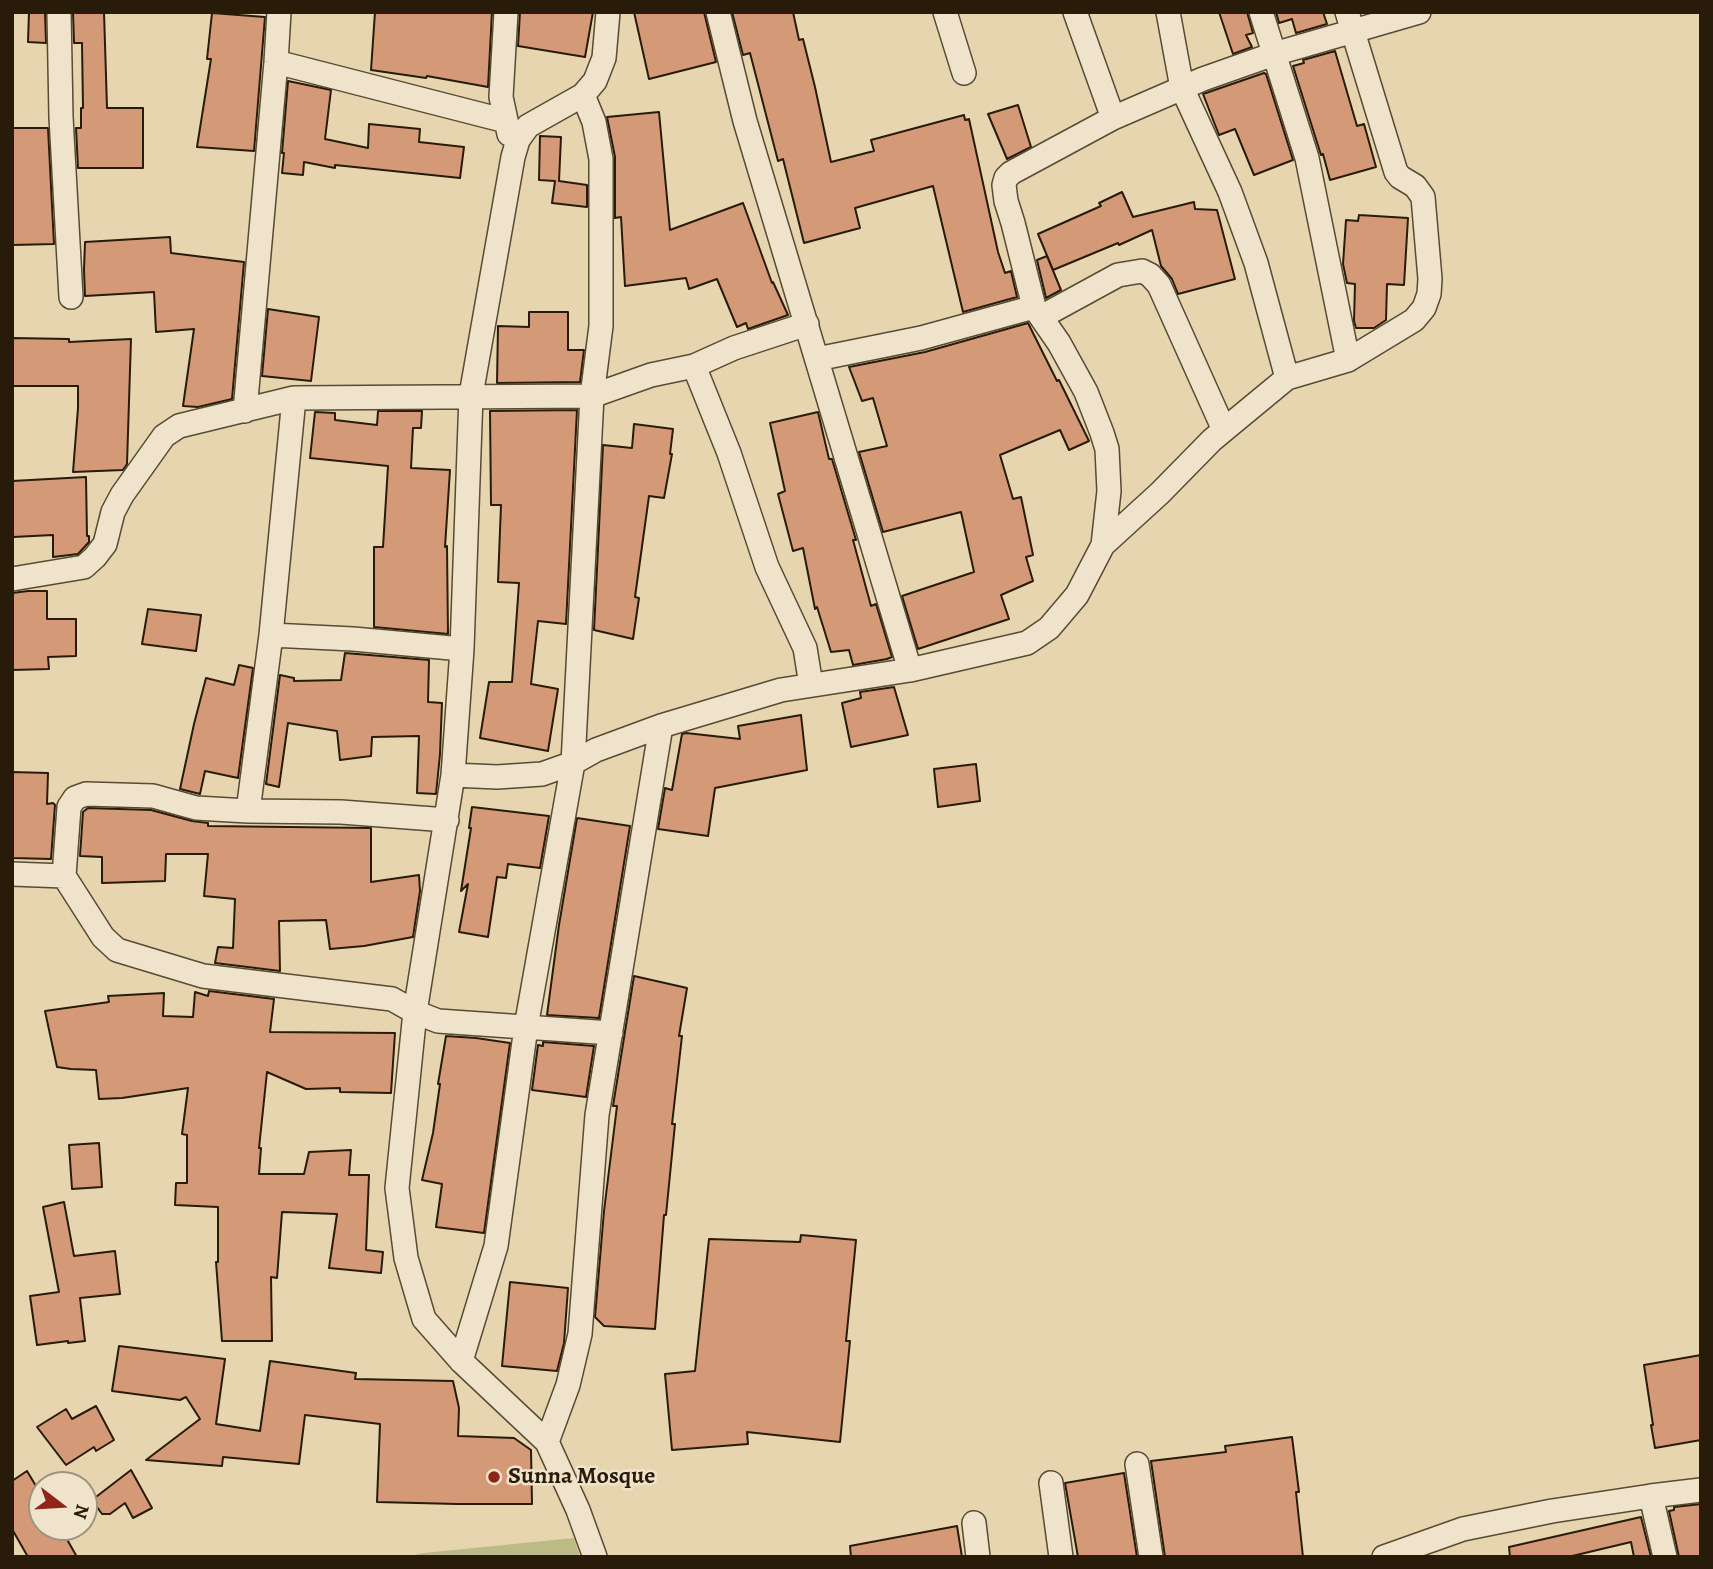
<!DOCTYPE html>
<style>
body{margin:0}
#map{position:relative;width:1713px;height:1569px;overflow:hidden;background:#e6d5af;font-family:Alegreya,serif}
canvas{display:block}
.frame{position:absolute;inset:0;border:14px solid #281b0a;pointer-events:none}
.north{position:absolute;left:28px;top:1471px;width:70px;height:70px;box-sizing:border-box;background:#efe4cb;border:2px solid #9f947e;border-radius:50%;rotate:107deg;font-size:19px;font-weight:700;line-height:28px;text-align:center;color:#281b0a}
.north::after{content:'';display:block;margin:auto;width:24px;height:32px;background:#8f2418;clip-path:polygon(50% 0,100% 100%,50% 72%,0 100%)}
</style>
<div id="map">
<canvas width="1713" height="1569"></canvas>
<div class="frame"></div>
<div class="north">N</div>
</div>
<script>
const ctx = document.querySelector('canvas').getContext('2d');
ctx.lineJoin = 'round';
function fill(path, color) {
  ctx.fillStyle = color;
  ctx.fill(path, 'evenodd');
}
function toPath(rows) {
  const path = new Path2D();
  for (const r of rows) {
    path.moveTo(r[0], r[1]);
    for (let i = 2; i < r.length; i += 2) path.lineTo(r[i], r[i + 1]);
  }
  return path;
}
function strokePath(path, color, width, dash) {
  ctx.strokeStyle = color;
  ctx.lineWidth = width;
  ctx.lineCap = dash ? 'butt' : 'round';
  ctx.setLineDash(dash || []);
  ctx.stroke(path);
}
function label(font, color, halo, rows, align = 'center') {
  ctx.font = font + ' Alegreya,serif';
  ctx.lineWidth = 5;
  ctx.setLineDash([]);
  ctx.textBaseline = 'middle';
  ctx.strokeStyle = halo;
  ctx.fillStyle = color;
  for (const [text, x, y, turn = 0] of rows) {
    ctx.save();
    ctx.translate(x, y);
    ctx.rotate((+turn || 0) * Math.PI / 180);
    ctx.textAlign = isNaN(turn) ? turn : align;
    if (halo) ctx.strokeText(text, 0, 0);
    ctx.fillText(text, 0, 0);
    ctx.restore();
  }
}
const green = toPath([
 [574,1538,580,1557,403,1557,424,1553]
]);
const building = toPath([
 [29,12,45,12,46,43,28,42,29,12],
 [73,12,104,12,107,108,143,108,143,168,78,168,76,128,81,128,81,108,83,108,82,43,74,43,73,12],
 [375,12,492,12,488,87,427,76,426,78,371,70,375,12],
 [520,12,593,12,585,57,518,46,520,12],
 [634,12,704,12,716,62,649,79,634,12],
 [732,12,793,12,799,40,803,39,815,87,831,162,874,151,871,140,964,115,965,120,969,119,998,252,1005,273,1011,271,1017,297,963,312,933,186,855,208,860,228,804,243,783,159,778,161,750,53,743,55,732,12],
 [1219,12,1247,12,1253,33,1246,35,1252,47,1233,54,1219,12],
 [1276,12,1323,12,1327,24,1296,33,1292,19,1279,23,1276,12],
 [212,13,265,17,254,151,197,147,211,59,207,59,212,13],
 [1335,51,1357,126,1364,124,1376,167,1330,180,1323,154,1321,155,1293,66,1304,63,1303,60,1335,51],
 [1264,73,1266,74,1293,160,1254,175,1235,129,1219,135,1203,94,1264,73],
 [288,81,331,90,325,139,368,148,369,124,420,129,419,142,464,147,460,178,335,165,335,168,304,162,303,175,282,173,284,153,282,153,288,81],
 [1018,105,1031,147,1007,159,988,114,1018,105],
 [659,112,670,230,743,203,772,283,773,282,788,315,748,329,746,323,737,327,717,279,689,289,686,278,625,286,621,217,615,218,615,157,607,117,659,112],
 [12,128,48,128,54,244,12,245,12,128],
 [540,136,561,137,559,181,587,185,587,207,552,203,555,181,539,180,540,136],
 [1122,192,1133,217,1194,202,1195,209,1217,210,1235,279,1178,294,1172,279,1161,266,1152,230,1119,245,1118,243,1053,270,1038,234,1101,206,1099,203,1122,192],
 [1359,215,1408,218,1404,285,1387,284,1386,320,1374,328,1356,328,1354,321,1355,284,1347,283,1343,264,1346,220,1358,221,1359,215],
 [170,237,171,253,244,262,232,399,198,407,183,406,194,329,156,332,154,292,85,296,84,270,85,242,170,237],
 [1047,256,1061,290,1046,298,1037,260,1047,256],
 [268,309,319,317,311,381,262,376,268,309],
 [529,312,568,312,568,350,584,350,580,382,497,383,498,326,529,327,529,312],
 [1028,323,1057,381,1059,380,1089,441,1069,450,1060,430,1000,455,1013,499,1021,497,1033,555,1026,557,1033,581,1001,595,1009,619,918,649,902,596,974,572,961,512,883,532,859,452,887,446,873,398,862,401,849,367,925,352,1028,323],
 [12,338,69,339,69,342,131,339,127,464,123,470,73,472,78,408,78,386,12,386,12,338],
 [577,410,566,624,538,621,531,684,558,689,548,751,480,738,489,682,512,682,519,583,498,582,501,505,491,505,490,411,577,410],
 [378,411,422,411,421,428,413,428,411,468,450,470,445,547,447,546,448,634,374,627,374,547,383,547,388,466,310,458,315,412,335,413,335,420,377,425,378,411],
 [818,412,829,459,832,459,856,540,853,540,871,606,876,604,892,657,887,659,853,665,849,650,831,652,817,607,815,609,803,548,793,551,778,494,785,491,770,423,818,412],
 [634,424,673,429,670,454,672,454,664,498,649,496,635,597,639,598,633,639,594,630,603,445,632,448,634,424],
 [86,477,87,536,89,536,89,542,78,554,53,557,53,535,13,537,12,481,86,477],
 [28,591,47,591,47,619,76,619,76,656,48,657,49,669,12,670,12,593,28,591],
 [148,609,201,615,196,651,142,644,148,609],
 [345,653,429,660,428,702,442,703,440,754,436,794,417,793,419,736,372,737,371,756,340,760,337,731,288,723,279,787,266,784,280,675,294,678,294,681,341,680,345,653],
 [239,665,253,668,238,778,205,771,200,794,180,789,194,724,206,678,234,685,239,665],
 [894,687,908,735,851,747,842,703,861,698,860,692,894,687],
 [801,715,807,770,715,788,708,836,658,829,665,788,672,790,682,734,686,733,740,739,738,726,801,715],
 [976,764,980,801,938,807,934,769,976,764],
 [12,772,48,773,47,804,53,803,55,805,51,859,12,858,12,772],
 [472,807,549,816,540,868,508,864,506,878,497,877,488,937,459,932,468,884,461,891,471,828,469,828,472,807],
 [88,808,151,810,192,821,208,823,208,826,371,828,371,882,419,875,420,891,413,937,364,946,330,949,326,920,279,921,280,971,215,963,218,947,233,948,235,899,204,896,208,854,166,854,165,881,102,883,102,857,80,856,83,812,88,808],
 [577,818,630,826,599,1018,547,1015,559,925,577,818],
 [634,976,687,988,679,1036,682,1036,672,1124,675,1124,666,1215,664,1215,655,1329,604,1326,595,1317,604,1211,617,1106,613,1106,634,976],
 [209,991,274,999,270,1032,395,1033,391,1093,340,1092,340,1088,306,1089,267,1072,259,1148,261,1148,259,1174,304,1174,309,1152,351,1150,349,1175,369,1175,366,1250,383,1252,381,1273,329,1268,337,1214,282,1212,277,1278,271,1277,272,1341,222,1341,216,1262,218,1262,218,1207,175,1205,176,1183,187,1183,187,1135,182,1134,188,1088,122,1098,99,1099,96,1070,71,1069,57,1067,45,1011,109,1002,108,996,164,993,163,1016,193,1017,195,992,208,996,209,991],
 [446,1036,476,1038,510,1043,484,1233,436,1227,442,1184,422,1180,433,1133,440,1084,438,1084,446,1036],
 [543,1042,594,1046,586,1097,532,1090,538,1045,543,1046,543,1042],
 [99,1143,102,1187,72,1189,69,1145,99,1143],
 [64,1202,74,1256,115,1251,120,1294,80,1298,85,1341,68,1343,68,1341,37,1345,30,1296,59,1292,43,1207,64,1202],
 [801,1235,856,1240,846,1341,850,1341,840,1442,747,1432,748,1444,672,1450,665,1374,695,1371,709,1239,800,1242,801,1235],
 [510,1282,568,1288,564,1343,557,1371,502,1366,510,1282],
 [119,1346,225,1359,216,1424,260,1431,270,1361,356,1373,355,1379,453,1381,459,1408,458,1436,514,1438,531,1450,532,1504,457,1504,377,1502,380,1424,305,1415,299,1464,223,1457,222,1466,146,1460,200,1419,186,1397,180,1400,112,1391,119,1346],
 [1701,1355,1701,1440,1655,1448,1651,1425,1653,1425,1644,1365,1701,1355],
 [96,1406,114,1440,96,1451,94,1447,66,1465,37,1427,66,1409,72,1419,96,1406],
 [1292,1437,1299,1492,1296,1492,1303,1557,1165,1557,1151,1461,1226,1452,1225,1446,1292,1437],
 [131,1470,152,1508,133,1518,125,1503,110,1514,102,1514,92,1500,131,1470],
 [27,1471,42,1496,42,1527,60,1527,77,1557,28,1557,12,1529,12,1481,27,1471],
 [1124,1473,1137,1557,1078,1557,1065,1483,1124,1473],
 [1701,1504,1701,1557,1679,1557,1669,1511,1674,1510,1674,1507,1701,1504],
 [1641,1517,1651,1557,1634,1557,1631,1542,1568,1557,1510,1557,1509,1547,1641,1517],
 [957,1526,962,1557,851,1557,850,1546,957,1526]
]);
const minor = toPath([
 [59,12,61,117,71,297],
 [506,12,501,97,509,134],
 [718,12,745,121,910,670],
 [945,12,964,73],
 [1075,12,1113,118],
 [1168,12,1182,88,1230,192,1256,263,1287,378],
 [1261,12,1307,158,1348,360],
 [276,62,506,121],
 [1034,307,1013,223,1006,201,1004,185,1006,178,1011,173,1113,118,1203,79,1274,54,1419,12],
 [1041,317,1118,275,1142,271,1150,275,1159,285,1224,430],
 [817,359,921,338,1034,307,1059,343,1086,392,1102,433,1107,449,1109,491,1103,545],
 [694,366,729,453,767,567,805,648,811,685],
 [245,411,276,62,279,12],
 [12,579,84,567,95,557,105,544,113,512,122,495,164,436,179,426,294,398,592,396,651,375,694,366,734,348,807,324],
 [271,635,353,639,462,649],
 [453,775,497,777,542,774,573,763,596,750,661,726,781,690,910,670,1027,643,1049,628,1077,595,1103,545,1160,493,1212,440,1224,430,1287,378,1348,360,1414,320,1424,308,1429,294,1430,279,1423,197,1415,186,1400,177,1396,172,1347,12],
 [248,811,271,635,294,398],
 [12,874,64,876,103,937,117,950,203,976,392,999,415,1012,438,1021,611,1033],
 [64,876,69,807,75,798,86,794,153,796,196,808,248,811,341,812,447,820],
 [461,1361,496,1246,526,1027,573,763,592,396,601,326,601,159,594,122,583,95],
 [547,1442,568,1385,580,1334,597,1115,661,726],
 [1137,1464,1151,1557],
 [1051,1483,1061,1557],
 [1651,1496,1701,1490],
 [974,1523,978,1557],
 [595,1557,578,1510,547,1442,461,1361,424,1319,406,1258,397,1188,415,1012,453,775,462,649,471,395,513,157,518,140,528,126,583,95,595,81,604,58,608,12],
 [1384,1557,1463,1529,1552,1511,1651,1496,1665,1557]
]);
const markers = [
 [494,1477,7,"#8f2418"]
];
const poiNames = [
 ["Sunna Mosque",508,1477]
];
fill(green, '#bcbb86');
fill(building, '#d49a77');
strokePath(building, '#281b0a', 2);
strokePath(minor, '#584a33', 26);
strokePath(minor, '#efe4cb', 23);
for (const [x, y, r, color] of markers) {
  const dot = new Path2D();
  dot.arc(x, y, r, 0, 2 * Math.PI);
  ctx.fillStyle = color;
  ctx.fill(dot);
  strokePath(dot, '#efe4cb', 2.5);
}
label('bold 24px', '#281b0a', '#efe4cb', poiNames, 'left');
</script>
